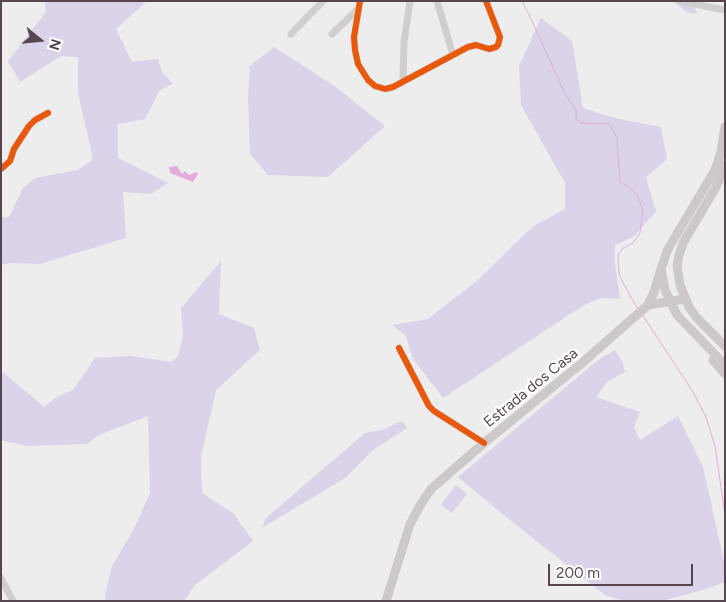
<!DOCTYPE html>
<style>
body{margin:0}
#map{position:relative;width:726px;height:602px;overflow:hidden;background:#ecedec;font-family:Figtree,sans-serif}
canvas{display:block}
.frame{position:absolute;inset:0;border:2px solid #56464f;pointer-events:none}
.north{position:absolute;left:15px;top:15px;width:50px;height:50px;-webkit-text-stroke:4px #fff;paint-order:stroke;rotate:107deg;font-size:14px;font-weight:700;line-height:20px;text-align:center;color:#56464f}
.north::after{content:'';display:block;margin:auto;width:18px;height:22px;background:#56464f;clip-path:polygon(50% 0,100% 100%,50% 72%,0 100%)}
.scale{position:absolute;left:548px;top:564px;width:145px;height:22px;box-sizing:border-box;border:2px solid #56464f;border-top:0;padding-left:6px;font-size:15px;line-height:18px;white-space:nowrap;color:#56464f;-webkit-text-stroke:4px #fff;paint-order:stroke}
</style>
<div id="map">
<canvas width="726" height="602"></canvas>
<div class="frame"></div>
<div class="north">N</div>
<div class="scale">200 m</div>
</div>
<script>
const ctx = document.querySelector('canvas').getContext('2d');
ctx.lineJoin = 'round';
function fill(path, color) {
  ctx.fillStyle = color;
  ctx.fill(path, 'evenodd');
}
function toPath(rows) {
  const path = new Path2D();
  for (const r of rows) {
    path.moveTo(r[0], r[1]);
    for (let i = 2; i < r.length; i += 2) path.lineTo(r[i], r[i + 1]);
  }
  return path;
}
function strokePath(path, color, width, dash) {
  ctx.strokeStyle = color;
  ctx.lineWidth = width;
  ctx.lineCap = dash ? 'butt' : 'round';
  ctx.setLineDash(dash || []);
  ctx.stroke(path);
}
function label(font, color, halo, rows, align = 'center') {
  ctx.font = font + ' Figtree,sans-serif';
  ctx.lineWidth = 5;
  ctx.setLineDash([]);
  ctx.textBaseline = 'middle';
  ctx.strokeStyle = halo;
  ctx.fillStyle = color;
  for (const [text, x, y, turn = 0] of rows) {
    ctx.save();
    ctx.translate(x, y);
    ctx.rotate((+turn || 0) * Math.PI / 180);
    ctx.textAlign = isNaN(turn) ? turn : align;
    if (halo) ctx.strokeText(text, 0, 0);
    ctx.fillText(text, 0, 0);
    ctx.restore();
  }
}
const green = toPath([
 [45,1,147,1,116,29,132,62,158,59,162,72,173,84,160,90,145,119,118,124,118,158,168,183,151,194,123,192,126,238,40,264,10,263,1,265,1,218,9,217,23,188,35,178,78,170,93,159,78,93,78,57,61,56,20,82,8,61,46,12],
 [675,2,694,6,697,12,694,14,685,11],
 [541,18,572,41,583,108,615,118,661,127,667,159,646,177,656,212,633,237,615,245,615,264,620,299,601,298,584,305,443,398,413,359,406,336,393,325,428,319,478,280,532,227,565,209,565,183,521,105,519,66],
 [274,47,333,85,385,126,328,177,268,175,250,154,248,97,250,66],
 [221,261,219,314,254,328,260,350,216,390,201,457,202,493,233,513,253,541,194,586,184,601,106,601,105,594,112,566,133,531,150,493,148,416,99,435,87,444,26,446,1,440,1,373,4,373,44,407,58,396,73,390,95,358,131,356,172,362,178,356,183,336,181,308],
 [615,350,622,361,625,372,608,381,596,397,640,412,634,427,640,440,678,416,703,467,725,566,725,582,706,589,662,601,623,601,605,595,510,520,458,477,598,360],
 [402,421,407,428,373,450,345,478,262,528,266,518,365,433,382,430],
 [456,485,467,494,452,513,441,505]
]);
const water = toPath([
 [177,166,182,174,185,171,189,175,196,172,198,174,193,182,170,173,169,167]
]);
const stream = toPath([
 [522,1,531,19,565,94,576,110,576,119,581,123,609,124,617,138,620,182,630,188,637,195,643,210,640,233,633,243,622,249,618,255,619,273,622,281,638,309],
 [642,314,693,392,706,417,715,446,725,515]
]);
const minor = toPath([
 [360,1,354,37,355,50,358,64,368,80,375,86,385,89,393,87,468,47,476,45,489,49,496,47,498,45,500,37,486,1],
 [437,1,453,55],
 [679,1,725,10],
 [291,34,323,1],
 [332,34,357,10],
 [403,81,404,42,410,1],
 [1,169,10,161,14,149,29,126,35,120,48,113],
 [399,348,429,406,434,411,484,443],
 [1,578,13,601]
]);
const major = toPath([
 [725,127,721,152,715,170,668,249,661,269,665,290,677,315,725,365],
 [725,165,716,187,683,243,679,255,677,266,680,285,689,307,696,317,725,346],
 [648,305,685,299],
 [713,360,725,374],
 [386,601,410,524,421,504,431,489,484,443,582,363,648,305,654,292,661,269]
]);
const cycleway = toPath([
 [360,1,354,37,355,50,358,64,368,80,375,86,385,89,393,87,468,47,476,45,489,49,496,47,498,45,500,37,486,1],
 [1,169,10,161,14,149,29,126,35,120,48,113],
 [399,348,429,406,434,411,484,443]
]);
const streetNames = [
 ["Estrada dos Casa",531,388,-39]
];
fill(green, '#dad3e9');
fill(water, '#e3acda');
strokePath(stream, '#e3acda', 1);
strokePath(minor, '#d1cecf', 7);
strokePath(major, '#cdc8ca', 9);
strokePath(cycleway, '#e8590c', 6);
label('15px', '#56464f', '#fff', streetNames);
</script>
